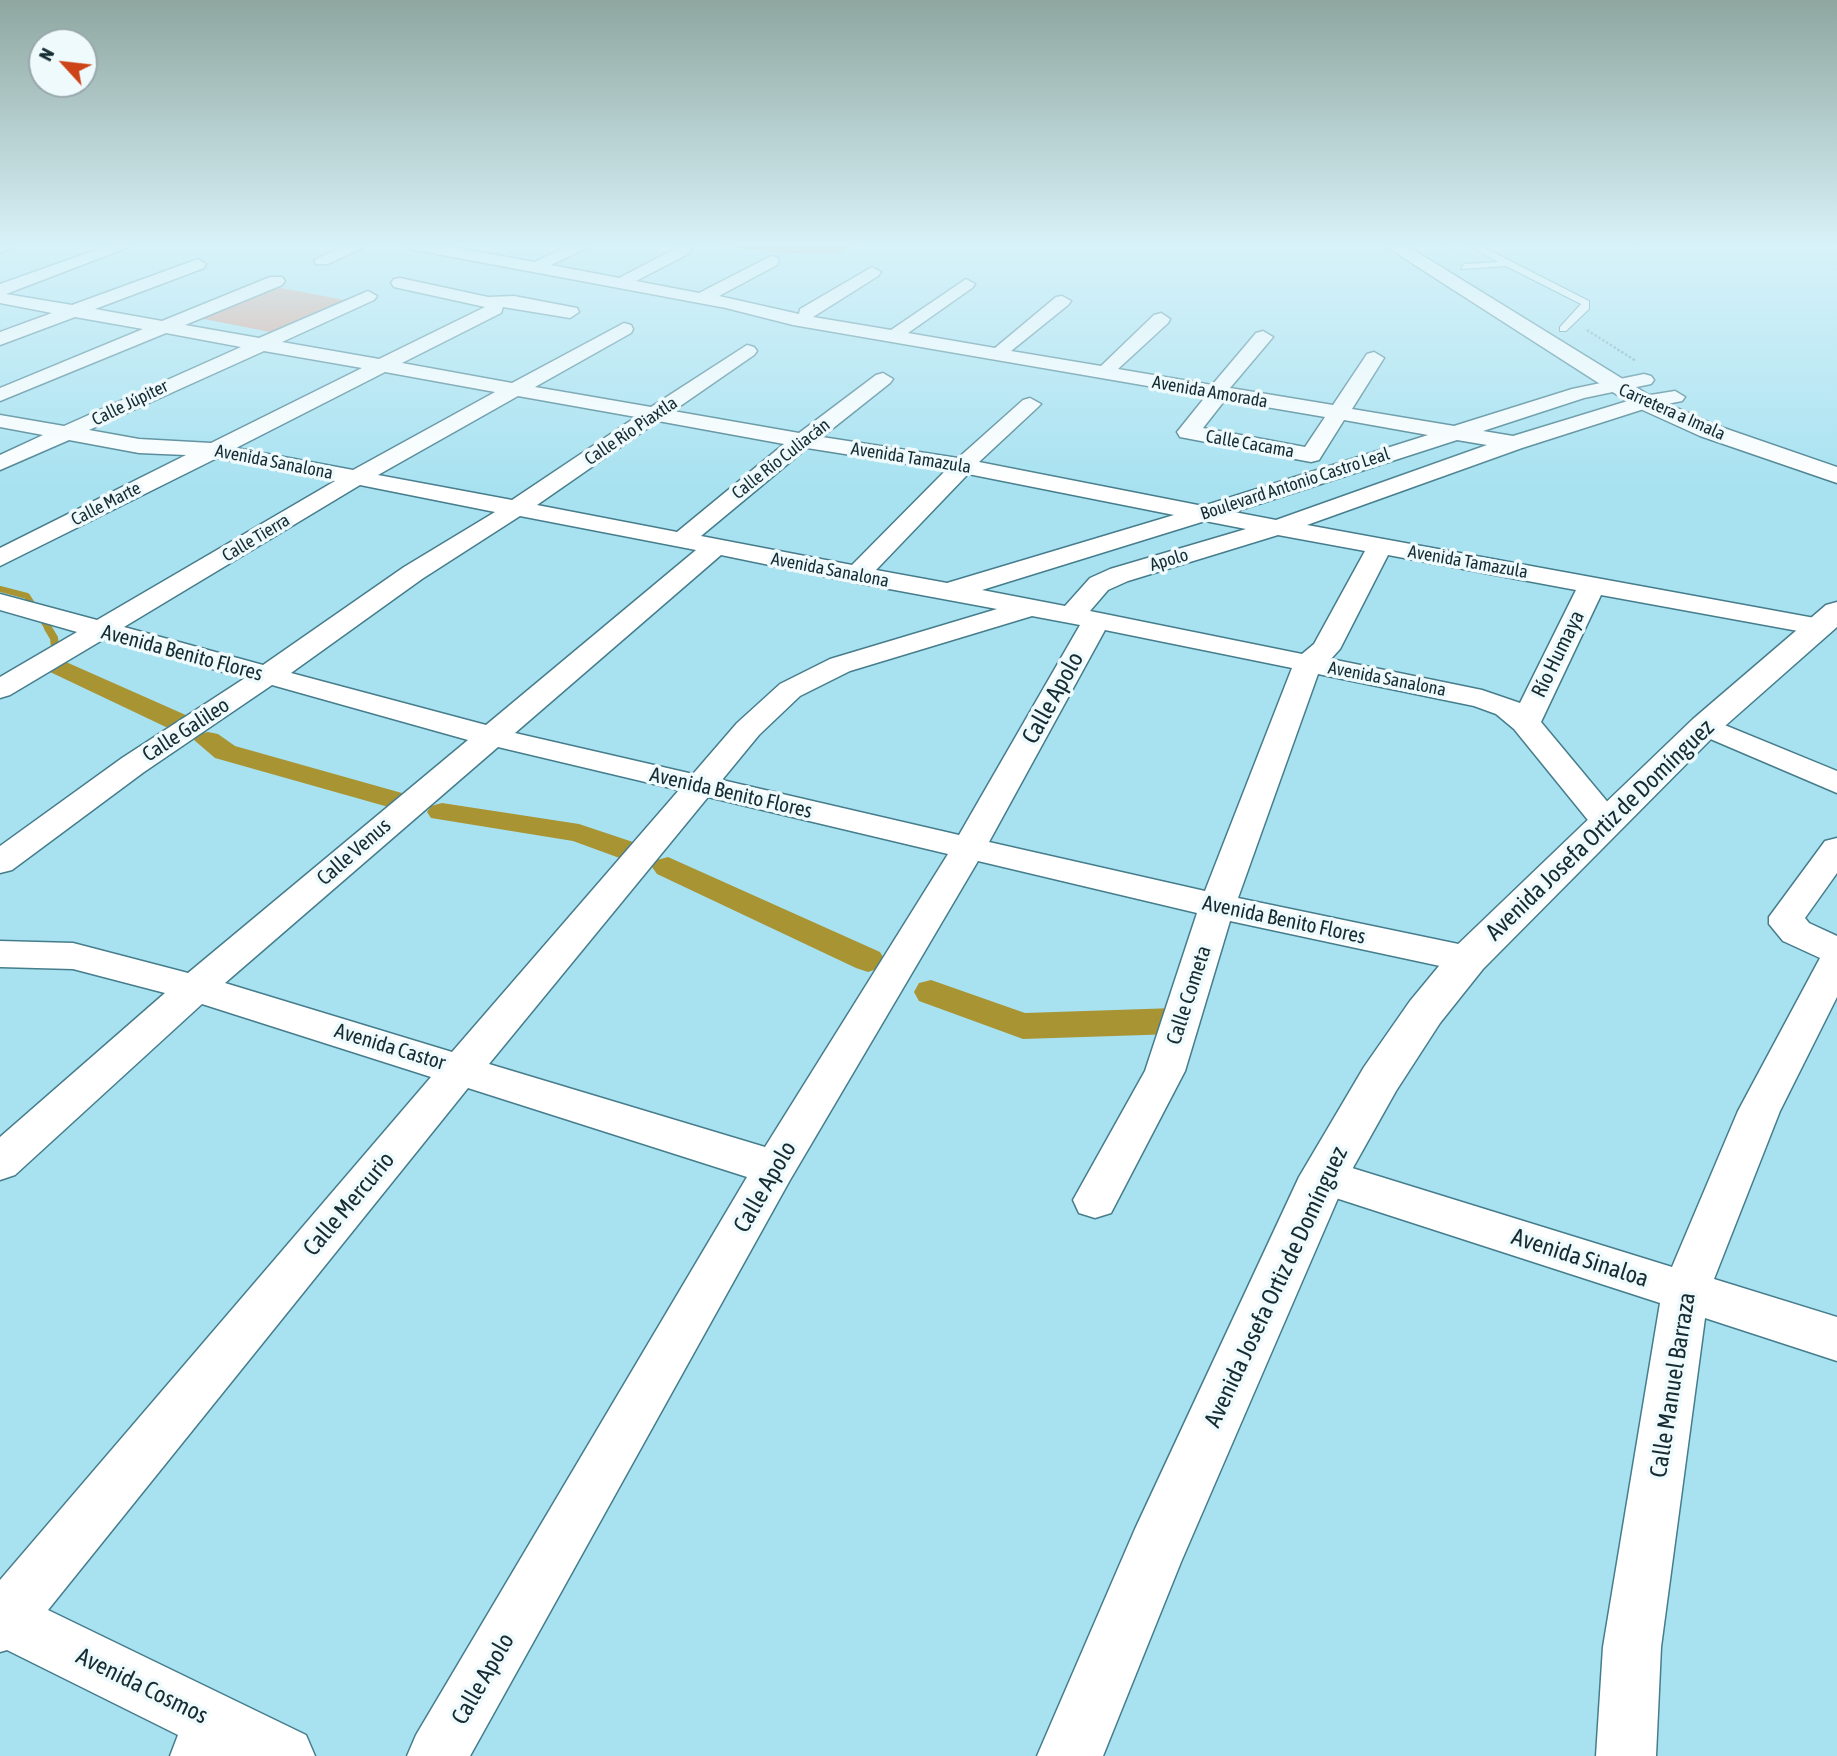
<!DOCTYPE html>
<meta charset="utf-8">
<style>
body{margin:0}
#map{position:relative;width:1837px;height:1756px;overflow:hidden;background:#a8e2f1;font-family:"Asap Condensed",sans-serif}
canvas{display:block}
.north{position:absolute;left:28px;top:28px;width:70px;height:70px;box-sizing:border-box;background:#effafd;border:2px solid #98a8ac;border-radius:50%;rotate:297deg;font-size:19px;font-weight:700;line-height:28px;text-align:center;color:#152c32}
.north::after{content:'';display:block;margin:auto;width:24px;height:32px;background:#cc4418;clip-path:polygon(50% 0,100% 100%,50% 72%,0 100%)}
</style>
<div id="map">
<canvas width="1837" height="1756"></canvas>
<div class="north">N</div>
</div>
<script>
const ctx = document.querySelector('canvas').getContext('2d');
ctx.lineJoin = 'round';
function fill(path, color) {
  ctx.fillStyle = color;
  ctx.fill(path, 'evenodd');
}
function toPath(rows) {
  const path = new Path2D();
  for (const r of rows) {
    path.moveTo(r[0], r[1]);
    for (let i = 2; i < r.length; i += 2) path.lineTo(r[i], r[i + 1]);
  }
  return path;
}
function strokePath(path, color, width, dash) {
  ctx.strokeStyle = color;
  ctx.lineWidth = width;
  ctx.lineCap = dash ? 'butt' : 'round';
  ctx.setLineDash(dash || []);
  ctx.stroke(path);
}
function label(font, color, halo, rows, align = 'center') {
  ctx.font = font + ' "Asap Condensed",sans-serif';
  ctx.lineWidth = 7;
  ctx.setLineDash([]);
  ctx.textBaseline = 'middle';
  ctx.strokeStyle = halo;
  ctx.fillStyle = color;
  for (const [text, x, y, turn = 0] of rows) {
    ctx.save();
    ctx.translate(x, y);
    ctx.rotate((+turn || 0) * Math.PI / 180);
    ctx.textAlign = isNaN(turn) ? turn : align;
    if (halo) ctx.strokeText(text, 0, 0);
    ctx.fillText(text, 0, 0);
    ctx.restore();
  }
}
const green = toPath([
 [277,287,355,302,280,334,199,318]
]);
const forest = toPath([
 [701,244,858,244,836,254,782,253]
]);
const streamFar1 = toPath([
 [0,589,27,596,49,630]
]);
const stream = toPath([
 [48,628,54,638,56,656]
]);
const canal = toPath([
 [57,658,188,716,192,722,188,728,178,730,168,728,48,671,44,666,48,661,57,658],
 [208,732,218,734,235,746,409,795,414,801,409,807,399,810,215,758,194,740,198,734,208,732],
 [442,803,579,824,636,843,640,850,636,857,625,860,573,841,431,818,427,812,431,806,442,803],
 [668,857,880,952,885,960,880,968,868,972,856,968,657,874,652,867,657,860,668,857],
 [931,980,1025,1013,1175,1008,1187,1012,1193,1021,1187,1030,1175,1034,1023,1039,919,1001,914,992,919,983,931,980]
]);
const path = toPath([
 [1440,244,1453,251],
 [1587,330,1636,361]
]);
const service = toPath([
 [1466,244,1477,244,1589,301,1589,309,1566,331,1560,331,1560,327,1581,304,1506,266,1461,269,1464,264,1498,262,1466,244]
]);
const minor = toPath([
 [0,244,19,244,0,253,0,244],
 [113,244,137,244,6,294,72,305,198,259,206,264,204,268,95,309,162,321,270,277,282,277,285,281,282,285,185,325,259,338,368,291,377,296,374,300,282,342,379,359,485,307,394,287,391,283,394,279,400,278,488,297,514,296,577,308,579,312,570,318,503,307,501,313,402,363,512,383,624,323,631,325,633,329,631,333,535,387,651,407,747,345,754,347,757,351,754,355,673,411,799,433,876,375,883,373,893,379,890,383,822,437,958,458,1023,400,1030,398,1041,404,1037,408,979,462,1203,506,1428,435,1344,420,1319,460,1311,462,1180,437,1177,432,1206,396,793,325,726,308,410,249,402,244,437,244,534,262,573,244,596,244,551,265,619,278,684,244,692,249,690,253,636,281,699,293,771,256,777,257,779,261,777,265,719,296,799,314,800,309,872,267,881,272,878,276,813,317,891,330,966,279,975,284,972,288,908,333,995,348,1056,297,1062,296,1071,301,1068,305,1011,351,1101,366,1154,315,1161,313,1170,319,1168,323,1118,369,1212,385,1256,333,1263,331,1273,337,1230,388,1333,405,1367,354,1374,352,1384,358,1352,409,1454,426,1572,389,1644,374,1651,376,1654,380,1651,384,1584,398,1483,431,1513,436,1644,396,1675,391,1685,397,1682,401,1647,408,1522,448,1307,525,1820,619,1830,621,1834,627,1830,633,1820,635,1601,595,1541,722,1625,823,1620,830,1608,833,1596,830,1514,729,1496,714,1474,706,1318,674,1238,898,1468,946,1481,950,1487,959,1481,968,1468,972,1230,921,1185,1071,1111,1213,1095,1218,1079,1213,1073,1200,1145,1071,1197,913,978,861,790,1180,470,1756,407,1756,416,1735,747,1177,468,1088,48,1610,306,1735,315,1756,170,1756,178,1735,7,1650,0,1652,0,1580,431,1077,202,1004,15,1175,0,1180,0,1137,165,993,73,969,0,967,0,941,73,943,188,973,468,740,272,685,144,772,12,870,0,873,0,846,122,758,245,678,104,639,10,695,0,698,0,677,77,632,0,610,0,594,97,620,335,481,217,458,0,566,0,548,186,455,139,453,69,440,0,470,0,455,43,435,0,427,0,415,64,426,241,347,166,333,0,401,0,388,143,329,75,317,0,345,0,332,52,313,0,303,0,284,113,244],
 [264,351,362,368,211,443,139,439,89,430,264,351],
 [385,372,495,392,353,470,236,448,385,372],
 [518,396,636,417,512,500,378,475,518,396],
 [1225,400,1325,417,1305,447,1203,428,1225,400],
 [658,421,784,444,677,532,537,505,658,421],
 [1457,440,1487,445,1276,520,1234,512,1457,440],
 [807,448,946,470,852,565,701,536,807,448],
 [968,474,1174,515,947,583,876,570,968,474],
 [360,485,495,512,404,567,263,665,124,627,360,485],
 [520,516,696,550,486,725,291,673,422,579,520,516],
 [1205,521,1246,529,1110,569,1090,578,1065,606,982,590,1205,521],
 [1278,535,1365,551,1314,644,1302,654,1090,611,1108,590,1128,581,1278,535],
 [721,555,857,583,997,609,830,659,780,684,737,723,693,774,515,733,721,555],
 [1388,555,1576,590,1520,703,1482,690,1331,659,1340,649,1388,555],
 [1032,616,1080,625,959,835,722,780,759,735,800,696,850,671,1032,616],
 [1105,630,1292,668,1205,891,989,842,1105,630],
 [498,747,679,790,452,1052,225,983,498,747],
 [708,797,948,854,765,1147,489,1064,708,797],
 [348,244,371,244,328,264,316,264,314,260,348,244],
 [1705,717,1837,771,1837,793,1694,732,1690,726,1694,720,1705,717],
 [1837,838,1837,873,1805,918,1809,923,1837,936,1837,997,1780,1111,1714,1279,1837,1317,1837,1361,1705,1318,1661,1647,1656,1756,1596,1756,1603,1647,1660,1303,1308,1189,1301,1177,1308,1165,1323,1159,1672,1267,1738,1111,1820,958,1783,941,1769,924,1769,917,1825,841,1837,838]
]);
const tertiary = toPath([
 [1837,602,1837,627,1717,733,1483,969,1440,1023,1396,1091,1345,1182,1181,1562,1103,1756,1037,1756,1135,1529,1299,1177,1364,1067,1410,1001,1453,949,1693,719,1826,605,1837,602]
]);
const secondary = toPath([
 [1382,244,1404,244,1652,397,1718,426,1837,467,1837,483,1700,436,1636,407,1382,244]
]);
const shadedWall = toPath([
 [1633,244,1647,244,1632,247]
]);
const farStreetnames = [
 ["Avenida Amorada",1210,392,10],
 ["Calle Júpiter",130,403,-26],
 ["Carretera a Imala",1672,412,24],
 ["Calle Río Piaxtla",631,431,-34],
 ["Calle Cacama",1250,444,10],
 ["Avenida Tamazula",911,458,9],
 ["Calle Río Culiacán",781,459,-38],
 ["Avenida Sanalona",274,462,11],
 ["Boulevard Antonio Castro Leal",1295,484,-18],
 ["Calle Marte",106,504,-27],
 ["Calle Tierra",256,538,-31],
 ["Apolo",1169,560,-17],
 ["Avenida Tamazula",1468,562,10],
 ["Avenida Sanalona",830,570,11],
 ["Avenida Sanalona",1387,679,11]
];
const streetNames = [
 ["Avenida Benito Flores",182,653,15],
 ["Río Humaya",1558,654,-64],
 ["Calle Galileo",186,730,-33],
 ["Avenida Benito Flores",731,793,13],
 ["Calle Venus",354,852,-41],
 ["Avenida Benito Flores",1284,920,12],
 ["Calle Cometa",1189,995,-72],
 ["Avenida Castor",390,1047,17]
];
const nearStreetnames = [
 ["Calle Apolo",1053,698,-61],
 ["Avenida Josefa Ortiz de Domínguez",1600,830,-44],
 ["Calle Apolo",765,1187,-60],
 ["Calle Mercurio",349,1204,-50],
 ["Avenida Sinaloa",1580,1258,18],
 ["Avenida Josefa Ortiz de Domínguez",1276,1287,-65],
 ["Calle Manuel Barraza",1673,1385,-81],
 ["Calle Apolo",483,1679,-60],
 ["Avenida Cosmos",142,1686,26]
];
fill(green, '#db9784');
fill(forest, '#d37b62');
strokePath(streamFar1, '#a99433', 6);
strokePath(stream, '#a99433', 8);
fill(canal, '#a99433');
strokePath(service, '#467d8c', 2);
strokePath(minor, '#467d8c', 3);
strokePath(tertiary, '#467d8c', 3);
strokePath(secondary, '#467d8c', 3);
strokePath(path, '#79a8b4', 2.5, [2.5, 2]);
fill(service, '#fff');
fill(minor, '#fff');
fill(tertiary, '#fff');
fill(secondary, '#fff');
fill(shadedWall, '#153d47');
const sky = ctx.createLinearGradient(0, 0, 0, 490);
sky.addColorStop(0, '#8fa7a0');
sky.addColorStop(0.5, '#d8f2f9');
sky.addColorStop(1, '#d8f2f900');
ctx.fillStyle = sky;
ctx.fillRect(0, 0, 1837, 490);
label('18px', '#152c32', '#effafd', farStreetnames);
label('21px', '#152c32', '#effafd', streetNames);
label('24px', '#152c32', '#effafd', nearStreetnames);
</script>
